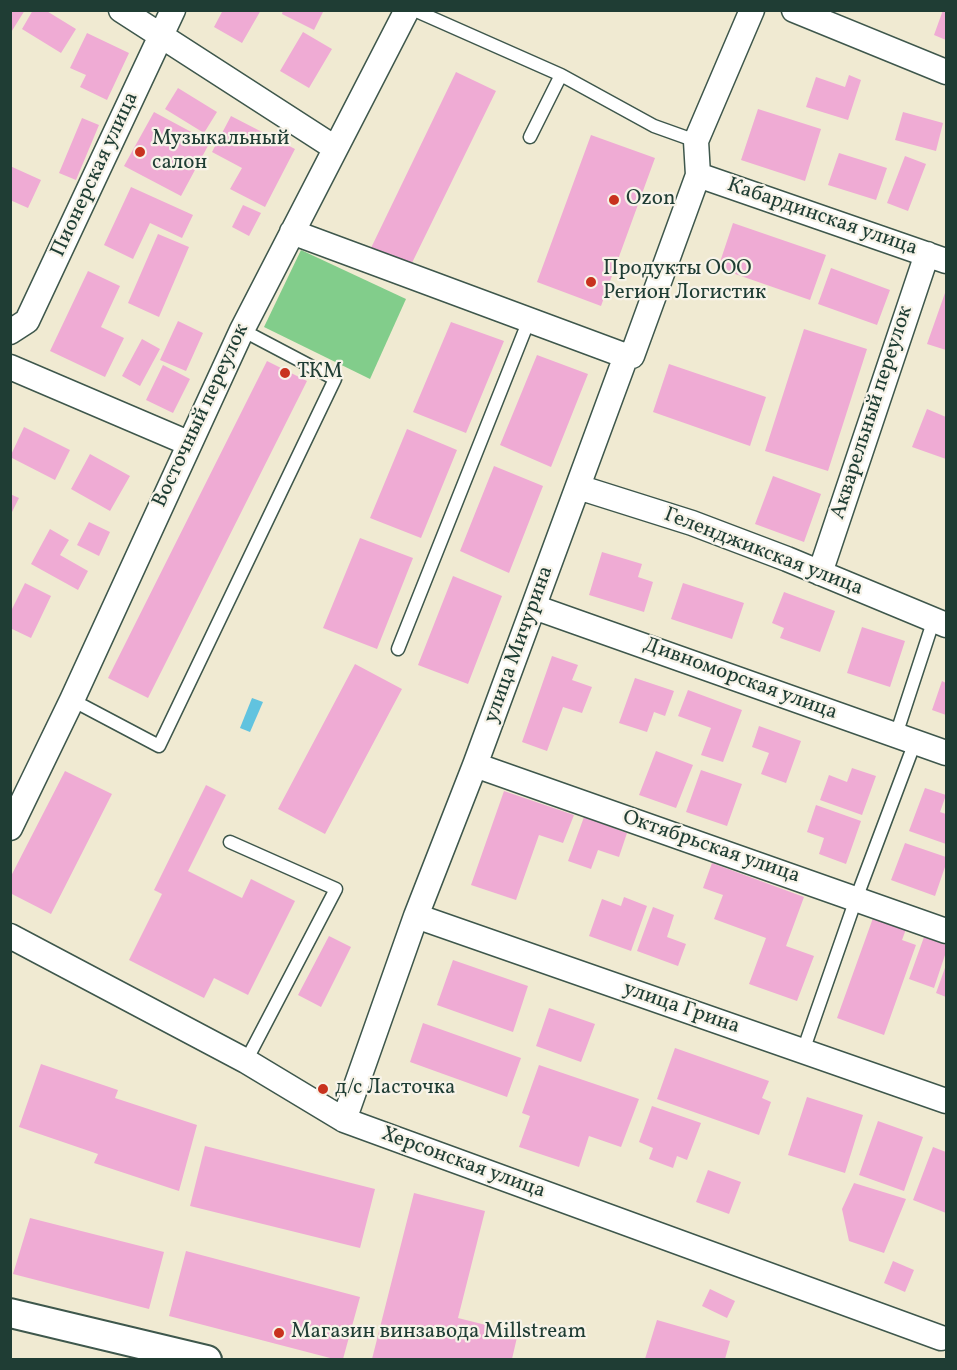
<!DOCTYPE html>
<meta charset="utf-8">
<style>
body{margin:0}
#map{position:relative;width:957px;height:1370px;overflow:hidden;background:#f0ead2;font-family:Vollkorn,serif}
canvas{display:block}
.frame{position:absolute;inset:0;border:12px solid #1f3d34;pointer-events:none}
</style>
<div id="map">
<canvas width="957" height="1370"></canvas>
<div class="frame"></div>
</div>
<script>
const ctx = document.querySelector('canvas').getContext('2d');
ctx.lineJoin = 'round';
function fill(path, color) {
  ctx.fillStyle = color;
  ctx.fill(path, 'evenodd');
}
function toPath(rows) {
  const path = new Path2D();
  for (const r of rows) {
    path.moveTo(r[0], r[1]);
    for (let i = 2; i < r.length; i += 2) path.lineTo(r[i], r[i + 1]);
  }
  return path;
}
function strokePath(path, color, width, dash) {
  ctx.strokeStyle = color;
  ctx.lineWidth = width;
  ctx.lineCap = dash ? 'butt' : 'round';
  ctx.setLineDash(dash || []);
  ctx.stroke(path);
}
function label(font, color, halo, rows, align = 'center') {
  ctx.font = font + ' Vollkorn,serif';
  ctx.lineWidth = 4.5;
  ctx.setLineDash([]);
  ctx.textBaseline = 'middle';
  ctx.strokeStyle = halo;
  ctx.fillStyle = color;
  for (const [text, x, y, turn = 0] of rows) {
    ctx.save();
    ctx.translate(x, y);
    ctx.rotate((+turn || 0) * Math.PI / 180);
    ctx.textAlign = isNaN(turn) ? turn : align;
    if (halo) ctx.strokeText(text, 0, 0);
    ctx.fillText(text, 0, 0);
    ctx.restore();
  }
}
const green = toPath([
 [301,250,406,299,370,379,264,327]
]);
const water = toPath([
 [252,698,263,702,250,732,240,728]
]);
const building = toPath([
 [10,10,25,10,10,34],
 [33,10,45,10,76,29,61,53,22,29],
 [223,10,261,10,242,43,214,27],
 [283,10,324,10,314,30,282,14],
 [943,10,946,10,946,40,934,35],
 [303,32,332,49,309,88,280,71],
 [87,33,129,53,107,100,80,87,86,75,70,68],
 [456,72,496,91,409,269,370,250],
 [849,75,861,80,848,120,806,107,816,77,845,87],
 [178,88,217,112,204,133,165,109],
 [758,109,821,129,805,181,741,160],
 [154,112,210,142,181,196,124,166],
 [903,112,943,123,936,151,895,140],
 [231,116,295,149,265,207,230,189,242,168,212,152],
 [82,118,99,125,76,180,59,173],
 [591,135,655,158,601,306,537,282],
 [839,153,887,168,876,200,828,185],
 [905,156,926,164,908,211,887,203],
 [10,166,41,180,28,208,10,200],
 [131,187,193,215,182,238,150,223,133,259,104,245],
 [243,205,261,213,249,236,232,227],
 [733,223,826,255,810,300,718,268],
 [158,234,189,247,159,317,128,303],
 [831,268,890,290,877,325,818,304],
 [88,271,120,286,101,327,124,338,105,377,50,351],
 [945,293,946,294,946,350,927,344],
 [178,321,203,333,186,371,160,360],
 [451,322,504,341,466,433,413,412],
 [804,329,867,349,828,471,765,451],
 [142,339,160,349,140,386,122,376],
 [537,355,588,374,551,467,500,445],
 [267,361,307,381,148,698,108,678],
 [669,364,766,397,750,446,653,412],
 [163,365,190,379,173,413,146,400],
 [927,409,946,417,946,459,912,447],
 [24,427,70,450,55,480,10,457],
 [407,429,457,450,421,538,370,518],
 [90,454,130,476,110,511,71,489],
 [494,466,543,486,509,573,460,551],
 [773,476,821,494,804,542,755,524],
 [10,494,19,498,10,516],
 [89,522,110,532,99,556,77,545],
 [50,529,69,540,60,555,88,571,78,590,31,564],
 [360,538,413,558,377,649,323,628],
 [602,552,642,564,638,577,653,582,644,612,589,595],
 [453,576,502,596,468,684,418,665],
 [25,583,51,596,31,638,10,628,10,613],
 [683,583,744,603,732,639,671,619],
 [784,592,835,611,820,652,780,638,784,628,772,623],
 [862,627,905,641,890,687,847,673],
 [552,656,578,665,572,680,592,687,582,713,563,707,547,751,522,742],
 [355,664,402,689,325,834,278,809],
 [635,678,674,691,665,716,654,712,647,732,619,723],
 [942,681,946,683,946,715,932,710],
 [688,690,742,710,723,762,701,755,711,728,678,716],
 [759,726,801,741,786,783,761,774,769,753,752,747],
 [656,751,693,765,676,808,639,795],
 [852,768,876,776,862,815,820,800,829,775,847,782],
 [701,770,742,784,727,826,686,812],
 [65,771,112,794,51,914,10,893,10,878],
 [206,785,226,795,188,871,242,898,251,879,295,901,248,995,214,978,204,998,129,960,162,894,154,890],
 [925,788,946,795,940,812,946,814,946,844,909,831],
 [504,791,574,815,563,843,539,835,516,900,471,885],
 [816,805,861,821,846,864,819,854,824,838,807,832],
 [584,817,627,833,619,857,598,850,591,869,568,861],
 [905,843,946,857,946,864,935,896,891,880],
 [712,863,804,897,786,946,814,956,797,1001,749,984,766,938,714,919,723,895,703,888],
 [624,897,647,906,631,951,589,936,602,899,621,906],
 [653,907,674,915,667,937,686,944,678,966,637,951],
 [873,918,906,929,902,940,916,945,884,1035,837,1018],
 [329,936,351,947,321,1007,298,995],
 [924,937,946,945,946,952,934,988,909,979],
 [453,960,528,986,513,1032,437,1005],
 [946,965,946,997,936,993],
 [549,1008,595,1024,581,1062,536,1046],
 [423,1023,521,1058,507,1097,410,1062],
 [675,1048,769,1081,762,1098,771,1102,759,1135,657,1099],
 [41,1064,118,1090,115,1098,197,1125,179,1191,94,1163,98,1154,19,1127],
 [539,1065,639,1099,621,1147,589,1136,579,1167,519,1147,530,1116,522,1113],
 [807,1097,863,1115,845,1173,788,1155],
 [652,1106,701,1123,687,1160,677,1156,673,1168,649,1159,653,1148,639,1142],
 [878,1121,923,1137,904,1191,859,1175],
 [205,1146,375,1189,360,1248,190,1206],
 [933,1147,946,1152,946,1213,913,1200],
 [708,1170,741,1182,729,1214,696,1202],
 [854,1183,906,1199,884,1253,849,1241,842,1209],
 [414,1193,485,1211,458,1318,518,1333,512,1359,372,1359],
 [30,1218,164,1252,149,1309,13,1274],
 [186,1251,360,1297,343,1359,334,1359,169,1316],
 [893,1261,914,1270,905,1292,884,1283],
 [710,1289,735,1301,727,1318,702,1306],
 [657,1320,730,1341,725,1359,645,1359]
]);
const service = toPath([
 [414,10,561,75,530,137],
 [561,75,654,126,696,141],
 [398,649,529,320],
 [72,700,159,746,335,379,242,330],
 [896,735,934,619],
 [230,842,336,889,246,1061],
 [803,1051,856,899,915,742]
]);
const minor = toPath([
 [121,10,335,148],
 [794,10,946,72],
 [698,175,946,261],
 [292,232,626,356],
 [10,332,27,321,173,10],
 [10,367,188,443],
 [578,487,692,523,787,559,946,625],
 [820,573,927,254],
 [534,607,946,753],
 [475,765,946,931],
 [10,828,72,700,242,330,407,10],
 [416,916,946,1101],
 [10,936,246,1061,344,1120,941,1338],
 [344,1120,416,916,475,765,626,356,632,356,698,175,696,141,752,10]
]);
const tertiary = toPath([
 [10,1313,207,1360]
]);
const markers = [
 [140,152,6,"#c8321e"],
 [614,200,6,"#c8321e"],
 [591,282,6,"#c8321e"],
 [285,373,6,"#c8321e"],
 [323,1089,6,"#c8321e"],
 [279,1333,6,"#c8321e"]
];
const poiNames = [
 ["Музыкальный",152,140],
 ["салон",152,164],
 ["Ozon",626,200],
 ["Продукты ООО",603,270],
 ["Регион Логистик",603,294],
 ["ТКМ",297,373],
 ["д/с Ласточка",335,1089],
 ["Магазин винзавода Millstream",291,1333]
];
const streetNames = [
 ["Пионерская улица",96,175,-65],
 ["Кабардинская улица",822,218,19],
 ["Акварельный переулок",873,413,-72],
 ["Восточный переулок",202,416,-65],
 ["Геленджикская улица",763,553,21],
 ["улица Мичурина",520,645,-70],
 ["Дивноморская улица",740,680,20],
 ["Октябрьская улица",711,848,19],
 ["улица Грина",681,1009,19],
 ["Херсонская улица",463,1164,20]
];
fill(green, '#82cd8b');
fill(water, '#61c3df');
fill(building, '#efabd4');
strokePath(service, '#3e574c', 15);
strokePath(minor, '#3e574c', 27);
strokePath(tertiary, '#3e574c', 32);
strokePath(service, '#fff', 12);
strokePath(minor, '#fff', 24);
strokePath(tertiary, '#fff', 28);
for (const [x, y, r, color] of markers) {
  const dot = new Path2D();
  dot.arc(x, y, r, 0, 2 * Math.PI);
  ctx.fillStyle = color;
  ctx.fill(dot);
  strokePath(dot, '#f7f3e8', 2);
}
label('21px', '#1f3d34', '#f7f3e8', poiNames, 'left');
label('21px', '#1f3d34', '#f7f3e8', streetNames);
</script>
